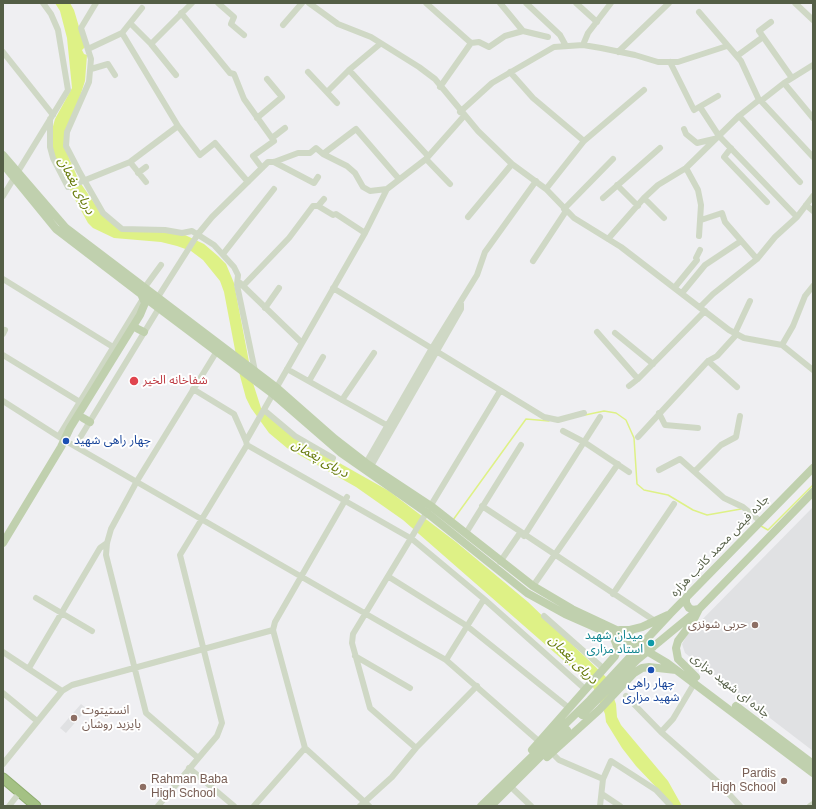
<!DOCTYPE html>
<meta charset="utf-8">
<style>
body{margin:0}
#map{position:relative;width:816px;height:809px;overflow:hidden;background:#efeff2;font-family:Arial,sans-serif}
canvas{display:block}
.frame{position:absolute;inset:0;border:4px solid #545e46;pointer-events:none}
</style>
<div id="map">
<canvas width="816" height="809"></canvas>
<div class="frame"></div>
</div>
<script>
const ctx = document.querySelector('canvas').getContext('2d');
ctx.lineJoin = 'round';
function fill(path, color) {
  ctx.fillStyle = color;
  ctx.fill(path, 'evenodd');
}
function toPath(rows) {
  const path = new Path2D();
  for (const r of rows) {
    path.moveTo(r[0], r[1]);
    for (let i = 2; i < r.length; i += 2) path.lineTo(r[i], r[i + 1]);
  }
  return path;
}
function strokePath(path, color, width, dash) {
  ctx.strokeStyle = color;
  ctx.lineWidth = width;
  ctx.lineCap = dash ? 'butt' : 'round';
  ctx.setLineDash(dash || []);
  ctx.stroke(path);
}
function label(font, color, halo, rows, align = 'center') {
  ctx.font = font + ' Arial,"Noto Sans Arabic",sans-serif';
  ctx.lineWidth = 4;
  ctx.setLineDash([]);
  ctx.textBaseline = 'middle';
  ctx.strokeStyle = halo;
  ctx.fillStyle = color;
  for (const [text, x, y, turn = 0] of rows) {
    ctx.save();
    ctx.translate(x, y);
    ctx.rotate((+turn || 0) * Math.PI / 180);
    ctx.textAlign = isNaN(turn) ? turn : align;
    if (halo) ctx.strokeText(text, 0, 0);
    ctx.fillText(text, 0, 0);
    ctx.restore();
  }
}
const education = toPath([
 [813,507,813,751,685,653,682,644,687,635],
 [81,704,87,709,66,733,60,728]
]);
const water = toPath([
 [55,3,70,3,74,10,85,47,82,50,84,54,87,55,85,81,64,146,79,181,102,214,118,227,185,235,204,244,218,256,226,264,234,283,253,383,261,408,320,452,389,491,456,542,528,602,606,677,616,704,617,717,621,725,668,781,682,806,674,806,636,766,622,748,606,722,605,714,593,687,587,681,403,520,356,487,287,448,269,433,251,408,246,398,240,376,224,292,220,281,203,260,191,251,177,246,161,242,114,238,93,228,88,223,72,194,52,151,52,130,55,119,72,88,67,38,60,11]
]);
const stream = toPath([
 [585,415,604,411,616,413,626,420,634,438,637,484,644,490,668,495,693,510,707,515,741,509],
 [453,520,526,419,549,421],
 [761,526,768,530,813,485]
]);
const minor = toPath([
 [96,3,81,28,91,59,89,82,67,132,66,146,79,171,103,213,122,229,165,230,182,233,192,231,214,245,234,267,238,275,237,285,255,371],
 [218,3,234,17,231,24,244,35],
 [309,3,338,24,371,37,419,67,435,79,478,131,512,164,546,189,574,218,621,247,729,330,744,338,782,345,813,370],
 [426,3,471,43],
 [500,3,523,31],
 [526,3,560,35,566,46],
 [576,3,597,22],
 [795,3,813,20],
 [699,12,741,61,759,100],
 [181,13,230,73,234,74,244,99,274,141,253,156,262,168],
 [771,22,759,31,792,78],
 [130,23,151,44,176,75],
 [283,25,302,3],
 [122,33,178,126,200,155,215,143,248,182],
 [151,44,192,3],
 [583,45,588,33,611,3],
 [88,49,122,33,142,8],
 [3,52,53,115],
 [618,52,669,3],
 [737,56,763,37],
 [670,62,694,110,718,96],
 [91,69,108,64,115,75],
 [349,70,428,156],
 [308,72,337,103],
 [510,72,533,98,584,141],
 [784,83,813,118],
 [440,87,471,43,479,42,489,47,505,36,523,31,548,37],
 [327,92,349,70,380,44],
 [761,101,813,157],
 [700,107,719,136,797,217],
 [460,112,492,83,554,47,583,45,601,48,635,55,658,62,678,62,727,46],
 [739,116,800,182],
 [257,118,282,97,267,79],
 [50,119,50,147,53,158,68,187,130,162,178,126],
 [684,129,686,134,697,143,714,139],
 [272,138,285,128],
 [731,148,724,157,767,202],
 [323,154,356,129,399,179],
 [426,159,450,184],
 [130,162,146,182],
 [274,162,314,183,318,177],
 [686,168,698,190,701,205,699,236],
 [138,173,146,167],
 [617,185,638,206],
 [546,189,584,141,644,90],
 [3,196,68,90,58,30,51,14,43,3],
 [603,198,660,148],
 [644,198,664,218],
 [806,205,813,211],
 [318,206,333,215,336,214,365,233],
 [564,209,613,159],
 [468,217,512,164],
 [701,220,722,213,725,222,757,259],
 [608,239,644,198,658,185,686,168,739,116,759,100,761,101,784,83,813,65],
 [223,254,274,189],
 [533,261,566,211],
 [3,279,113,347],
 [240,283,302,343],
 [243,286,289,238,313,206,318,206,324,199],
 [145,287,161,265],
 [675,287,697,260,696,258,700,250],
 [333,288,544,417,558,420,584,413],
 [682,293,705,265,741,241],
 [158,297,198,234,212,217,268,162,274,162,298,153,310,153,316,148,323,154,347,166,355,173,363,187,370,191,387,189],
 [700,307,713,294,757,259,775,237,797,217,813,196],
 [265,308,279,288],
 [597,332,638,379],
 [615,333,653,364],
 [735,333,750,301],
 [3,334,5,330],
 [782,345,793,326,805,296,813,286],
 [3,355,80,402],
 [708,361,737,387],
 [287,369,390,427],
 [309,381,323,357],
 [629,386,638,379,705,311],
 [193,389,234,414,246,441],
 [342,400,374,353],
 [3,401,64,440,446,660,542,744],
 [264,410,295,436,333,458],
 [659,413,665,425,698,428],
 [563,431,584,442,629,472],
 [59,436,144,297],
 [638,437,708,361,717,356,737,334],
 [247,445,412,539,484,599,585,689],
 [75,446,159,308],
 [366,463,432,348,477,275,485,252,536,181],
 [371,466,461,309,461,304],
 [659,470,680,459,724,498,743,507,760,521],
 [695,471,721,445,736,437,740,416],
 [347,497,275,622,273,630,305,748,369,806],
 [482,506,655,621],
 [466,533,521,445],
 [524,536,600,417],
 [500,562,520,533],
 [389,577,467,626,569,708],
 [533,586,618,464],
 [613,594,674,504],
 [36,598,92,631],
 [544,616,604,669],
 [3,652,62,691],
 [355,656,410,688],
 [446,660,484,599],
 [29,668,100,548,107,543],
 [3,693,37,721],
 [626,696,661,732,719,783,740,806],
 [661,732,673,719,695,682],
 [416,748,370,708,352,643,353,634,500,391],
 [552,753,559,760,603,779],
 [197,757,146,713,106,555,107,543,111,529,137,481,217,351],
 [3,764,62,691,72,685,273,630],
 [189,768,234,806],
 [511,787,531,806],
 [602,794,620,806],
 [9,806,20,792],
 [158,806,217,736,222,723,180,555,247,445,246,441,258,420,365,233,387,189,426,159,464,116],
 [254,806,305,748],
 [360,806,392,777,416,748,477,686],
 [600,806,603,779,611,761,656,790,670,805],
 [810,806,813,804]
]);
const major = toPath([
 [3,155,66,228,277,388,335,439,366,463,431,506,533,586,572,609,653,647],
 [3,164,56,229,141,294,145,303,140,315,70,428,61,447,3,543],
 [144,297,273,394,341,453,427,513,527,593,565,614,640,647,667,663,813,773],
 [138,329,144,332],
 [83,418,90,422],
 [686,598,686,603,689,608,693,610,699,609,693,621,678,641,676,648,678,659,696,677],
 [620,630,630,630,642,627,668,615],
 [736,706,813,764],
 [582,715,637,660,699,609,813,492],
 [532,750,615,656,617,646,613,636],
 [547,757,599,710,634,673,642,668,649,667,676,670],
 [481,806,590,700,670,614,813,468],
 [491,806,567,730]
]);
const highway = toPath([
 [3,778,36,806]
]);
const markers = [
 [134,381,5,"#e0444e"],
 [66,441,4,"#1a4fb4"],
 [755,625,4,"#8d6e63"],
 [651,643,4,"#0f9aa8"],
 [651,670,4,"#1a4fb4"],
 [74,718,4,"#8d6e63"],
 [784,781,4,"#8d6e63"],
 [143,787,4,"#8d6e63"]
];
const healthNames = [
 ["شفاخانه الخیر",143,381]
];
const transitNames = [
 ["چهار راهی شهید",74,441],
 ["چهار راهی",651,684,"center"],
 ["شهید مزاری",651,698,"center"]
];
const streetNames = [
 ["جاده فیض محمد کاتب هزاره",720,546,-46],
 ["جاده ای شهید مزاری",730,686,38]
];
const educationNames = [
 ["حربی شونزی",747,625],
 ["انستیتوت",82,711,"left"],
 ["بایزید روشان",82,725,"left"],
 ["Pardis",776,774],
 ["High School",776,788],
 ["Rahman Baba",151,780,"left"],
 ["High School",151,794,"left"]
];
const cultureNames = [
 ["میدان شهید",643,636],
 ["استاد مزاری",643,650]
];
const waterNames = [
 ["دریای پغمان",76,186,62],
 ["دریای پغمان",320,459,30],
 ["دریای پغمان",573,660,45]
];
fill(education, '#e0e1e3');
fill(water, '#def186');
strokePath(stream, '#def186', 1.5);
strokePath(highway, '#8fad70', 11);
strokePath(minor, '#cfd8c5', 6);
strokePath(major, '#c0d0ae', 8);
strokePath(highway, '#a4c184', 9);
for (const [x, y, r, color] of markers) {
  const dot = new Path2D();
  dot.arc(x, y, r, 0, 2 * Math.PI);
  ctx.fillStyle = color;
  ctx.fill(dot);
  strokePath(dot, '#fff', 1.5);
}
label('12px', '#be3a42', '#fff', healthNames, 'left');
label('12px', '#164399', '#fff', transitNames, 'left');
label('12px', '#545e46', '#fff', streetNames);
label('12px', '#785e54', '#fff', educationNames, 'right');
label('12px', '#0d838f', '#fff', cultureNames, 'right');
label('italic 13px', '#667a09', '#fff', waterNames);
</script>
